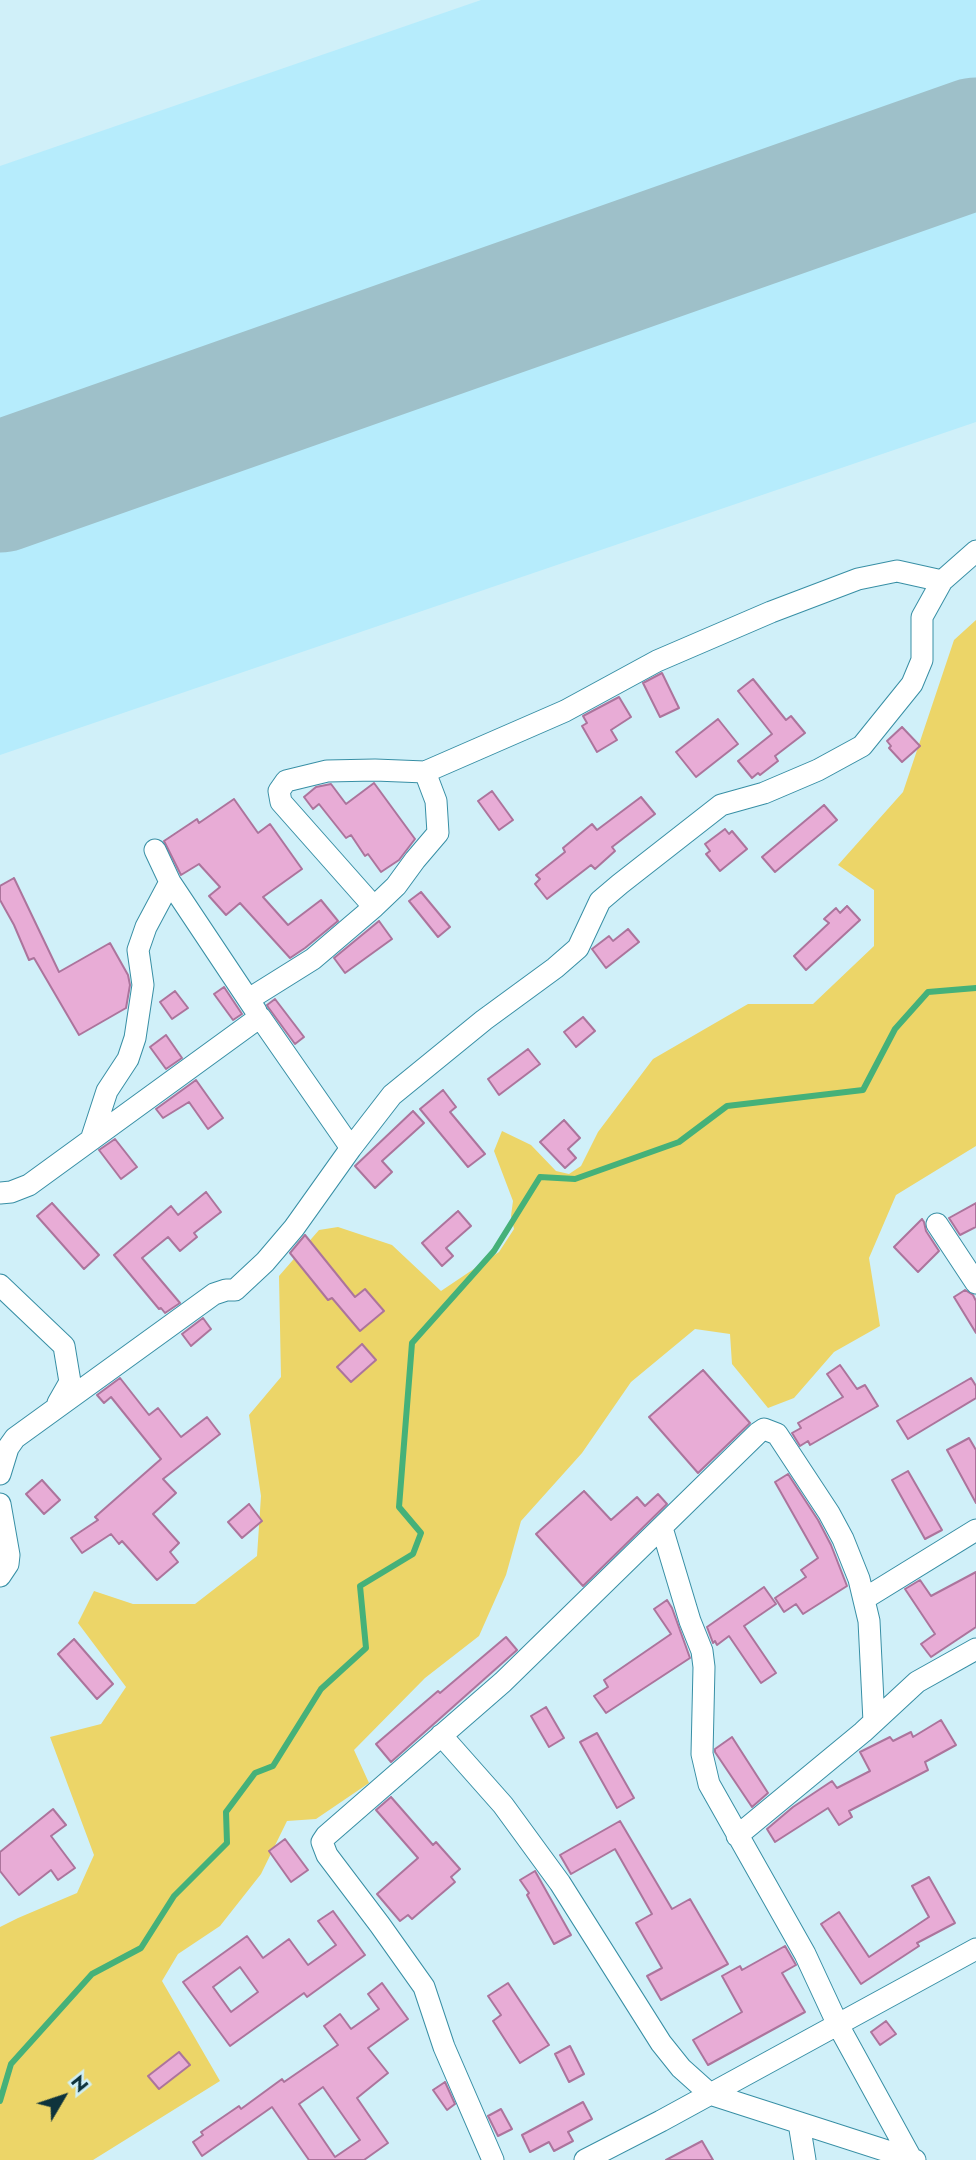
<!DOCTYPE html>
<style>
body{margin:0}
#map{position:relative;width:976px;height:2160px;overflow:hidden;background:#d0f0f9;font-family:Jost,sans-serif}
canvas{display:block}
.north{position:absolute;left:28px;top:2062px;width:70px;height:70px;-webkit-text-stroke:5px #d0f0f9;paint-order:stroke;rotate:51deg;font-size:19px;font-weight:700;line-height:28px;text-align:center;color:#0e333c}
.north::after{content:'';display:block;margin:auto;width:24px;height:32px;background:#0e333c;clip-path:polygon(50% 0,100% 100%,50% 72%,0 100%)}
</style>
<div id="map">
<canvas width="976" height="2160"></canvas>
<div class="north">N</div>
</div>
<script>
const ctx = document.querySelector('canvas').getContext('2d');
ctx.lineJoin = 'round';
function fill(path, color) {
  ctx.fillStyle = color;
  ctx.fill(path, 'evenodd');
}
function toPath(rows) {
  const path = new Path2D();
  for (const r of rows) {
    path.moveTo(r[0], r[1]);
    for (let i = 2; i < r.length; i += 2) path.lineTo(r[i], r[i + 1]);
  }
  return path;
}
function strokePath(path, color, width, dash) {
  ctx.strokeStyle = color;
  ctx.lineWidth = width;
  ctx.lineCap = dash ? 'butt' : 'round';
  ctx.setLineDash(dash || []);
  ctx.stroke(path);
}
const built = toPath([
 [481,0,976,0,976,422,0,755,0,166]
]);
const green = toPath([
 [976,620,976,1146,896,1195,869,1258,880,1326,834,1352,794,1398,768,1408,732,1364,730,1334,695,1329,631,1382,582,1453,521,1521,506,1575,479,1636,425,1678,354,1750,369,1783,316,1819,287,1821,261,1874,220,1926,178,1954,162,1981,220,2081,93,2160,0,2160,0,1927,18,1918,77,1893,94,1855,50,1737,101,1724,126,1687,78,1623,94,1591,133,1604,195,1604,257,1556,261,1496,249,1415,281,1377,279,1276,319,1230,338,1227,392,1245,441,1291,499,1252,514,1229,511,1216,513,1201,494,1151,502,1131,531,1145,556,1171,569,1174,581,1166,598,1132,653,1059,748,1004,813,1004,874,946,874,890,838,865,903,792,954,640]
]);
const stream = toPath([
 [0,2101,11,2064,92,1974,141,1948,174,1896,227,1843,226,1812,255,1773,273,1766,321,1689,366,1648,360,1586,413,1554,421,1533,399,1507,412,1343,494,1251,540,1177,575,1179,679,1142,727,1106,863,1090,895,1029,928,992,976,988]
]);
const runway = toPath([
 [0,487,976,143]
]);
const building = toPath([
 [662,673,679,708,660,717,643,683,662,673],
 [753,679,786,720,791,716,805,733,775,756,778,761,760,775,758,773,752,778,738,761,772,734,738,691,753,679],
 [619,697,631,717,611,730,617,740,597,752,582,726,587,723,583,716,619,697],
 [718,719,738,744,696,777,676,752,718,719],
 [902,727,920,746,902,762,889,748,891,746,887,741,902,727],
 [374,783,415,839,399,860,381,872,368,854,365,856,351,835,346,838,319,804,313,809,304,797,316,787,331,784,346,804,374,783],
 [492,791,513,820,499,830,478,801,492,791],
 [641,797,655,814,612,847,615,851,595,869,591,865,547,899,535,884,540,879,536,875,565,852,563,848,592,824,597,830,641,797],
 [234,799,258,833,270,824,302,869,263,897,288,925,321,900,338,921,305,948,290,958,240,903,226,915,209,896,220,887,199,864,181,875,164,841,197,819,199,823,234,799],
 [824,805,837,820,775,872,762,857,824,805],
 [725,829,729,834,732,831,747,849,720,871,706,854,710,851,705,844,725,829],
 [14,878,59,972,110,943,128,975,130,985,126,1008,79,1035,34,958,29,960,14,925,0,900,0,886,14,878],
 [421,892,450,927,438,937,409,901,421,892],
 [847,906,860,920,806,970,794,956,829,923,824,919,836,908,840,913,847,906],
 [379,921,392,939,345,973,334,958,379,921],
 [628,929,639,942,606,968,592,949,609,936,613,941,628,929],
 [224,987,242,1014,233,1020,214,994,224,987],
 [175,991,188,1008,172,1019,160,1002,175,991],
 [275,999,304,1037,295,1044,268,1007,267,1005,275,999],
 [583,1017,595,1031,576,1047,564,1032,583,1017],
 [166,1035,182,1058,166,1069,150,1047,166,1035],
 [528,1049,540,1064,499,1095,488,1079,528,1049],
 [196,1080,223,1118,208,1129,189,1102,163,1118,156,1109,196,1080],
 [443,1090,456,1107,450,1112,485,1154,468,1167,420,1109,443,1090],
 [413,1111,424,1123,382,1161,392,1172,375,1188,355,1166,413,1111],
 [564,1120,580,1138,568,1149,576,1158,565,1168,540,1142,564,1120],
 [115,1139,137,1167,121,1179,99,1150,115,1139],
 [206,1192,221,1212,194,1233,197,1237,180,1251,168,1237,142,1258,180,1303,165,1313,161,1308,159,1309,114,1255,171,1206,178,1215,206,1192],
 [52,1203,99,1255,84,1269,37,1216,52,1203],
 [976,1203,976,1227,960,1235,949,1218,976,1203],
 [458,1211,471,1226,446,1248,453,1256,442,1266,422,1243,458,1211],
 [922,1219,924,1222,926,1231,939,1251,918,1272,894,1247,922,1219],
 [305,1235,355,1297,365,1289,384,1311,360,1331,332,1298,328,1300,290,1253,305,1235],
 [965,1290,973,1295,976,1301,976,1333,954,1297,965,1290],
 [203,1318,211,1329,191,1346,182,1334,203,1318],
 [362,1344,376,1360,351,1382,337,1367,362,1344],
 [840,1365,857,1389,865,1385,878,1406,810,1445,808,1441,800,1446,792,1433,801,1428,798,1423,843,1397,827,1374,840,1365],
 [703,1370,750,1423,698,1473,649,1417,703,1370],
 [120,1378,149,1415,158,1408,181,1437,207,1417,220,1434,163,1479,176,1493,153,1514,179,1543,170,1552,178,1562,157,1580,122,1541,119,1544,111,1534,82,1553,71,1538,98,1520,95,1517,161,1459,111,1397,104,1403,97,1395,120,1378],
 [971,1378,976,1386,976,1398,908,1439,897,1421,971,1378],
 [969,1438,976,1450,976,1503,947,1450,969,1438],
 [908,1471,942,1530,925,1539,892,1480,908,1471],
 [788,1474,818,1520,831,1545,847,1586,803,1614,796,1604,784,1612,775,1598,806,1577,801,1570,818,1558,775,1482,788,1474],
 [42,1480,60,1500,44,1514,26,1494,42,1480],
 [584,1491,611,1520,637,1497,645,1506,658,1494,667,1504,583,1586,536,1534,584,1491],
 [249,1504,262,1521,242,1538,228,1522,249,1504],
 [976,1572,976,1627,931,1657,921,1644,935,1634,905,1589,920,1580,931,1596,976,1572],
 [764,1587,776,1604,744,1626,776,1673,761,1683,729,1636,717,1645,715,1641,713,1643,707,1627,764,1587],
 [667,1600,672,1608,690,1658,606,1713,594,1696,608,1687,604,1680,671,1634,654,1609,667,1600],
 [506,1637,517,1650,391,1762,376,1744,438,1691,440,1693,506,1637],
 [74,1639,113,1684,97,1699,58,1654,74,1639],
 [546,1707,564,1738,549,1747,531,1716,546,1707],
 [941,1720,956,1745,925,1762,928,1770,849,1811,852,1817,839,1825,828,1808,775,1842,767,1829,793,1807,832,1781,837,1788,870,1771,860,1752,890,1737,893,1741,911,1732,913,1737,941,1720],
 [597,1733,634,1798,617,1808,580,1742,597,1733],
 [732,1737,768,1793,752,1807,715,1752,715,1749,732,1737],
 [391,1797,433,1845,436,1842,460,1869,451,1877,455,1882,412,1919,408,1915,400,1921,377,1894,418,1858,376,1810,391,1797],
 [53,1809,66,1825,51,1836,75,1868,58,1880,51,1870,19,1895,0,1871,0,1852,53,1809],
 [620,1821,672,1909,690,1899,728,1964,661,2000,647,1976,662,1968,636,1923,652,1914,615,1849,571,1874,560,1855,620,1821],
 [285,1839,308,1870,291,1882,269,1851,285,1839],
 [535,1871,571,1935,554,1944,527,1895,529,1893,520,1880,535,1871],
 [929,1877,955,1923,917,1943,919,1946,861,1984,821,1924,839,1912,869,1957,929,1917,912,1886,929,1877],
 [333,1911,365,1955,307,1997,304,1993,230,2046,183,1982,247,1936,263,1958,289,1939,308,1965,336,1945,318,1921,333,1911],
 [240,1967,258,1992,231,2012,213,1987,240,1967],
 [785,1946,796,1965,782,1973,805,2012,708,2065,693,2040,742,2012,722,1976,740,1966,742,1970,785,1946],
 [382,1983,408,2019,368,2048,388,2073,357,2098,388,2143,364,2160,309,2160,272,2107,202,2156,193,2142,203,2135,201,2132,239,2106,241,2109,282,2079,284,2082,338,2045,324,2026,340,2014,351,2029,379,2009,368,1994,382,1983],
 [323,2087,360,2140,335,2157,299,2104,323,2087],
 [508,1983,549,2045,520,2063,493,2021,501,2015,488,1996,508,1983],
 [886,2021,896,2034,880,2045,871,2032,886,2021],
 [570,2046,584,2074,569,2082,555,2054,570,2046],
 [179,2052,190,2065,159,2089,148,2076,179,2052],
 [445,2082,455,2104,447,2110,433,2090,445,2082],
 [583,2102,592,2119,568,2132,573,2141,554,2151,549,2142,530,2152,522,2135,583,2102],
 [501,2109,512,2129,498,2136,488,2116,501,2109],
 [702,2141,713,2160,666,2160,702,2141]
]);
const minor = toPath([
 [155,850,170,882,256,1011],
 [374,907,281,802,279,791,286,781,327,771,375,770,425,772,565,711,657,661,771,612,858,579,897,571,942,581],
 [249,999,313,959,374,907,396,886,415,860,438,833,436,801,425,772],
 [91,1140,107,1091,128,1059,135,1038,143,985,138,950,146,927,170,882],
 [0,1193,11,1192,29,1185,260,1017,351,1148],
 [937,1224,976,1283],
 [0,1285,64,1346,70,1382,58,1403],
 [0,1474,8,1448,15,1438,214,1294,226,1290,235,1290,265,1262,294,1228,351,1148,392,1095,484,1020,555,968,578,948,600,901,620,884,721,805,764,793,818,770,862,746,912,684,922,660,922,617,942,581,976,551],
 [0,1504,9,1555,8,1564,0,1576],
 [662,1528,690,1621,702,1651,704,1667,702,1754,709,1784,805,1954,838,2025,911,2158],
 [864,1599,976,1530],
 [441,1735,503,1805,560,1883,661,2043,681,2068,710,2094,915,2160],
 [737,1836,863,1732,917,1682,976,1649],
 [799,2123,805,2160],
 [493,2160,444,2047,424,1987,380,1925,327,1855,322,1842,326,1836,503,1682,758,1433,764,1429,777,1434,829,1513,843,1539,859,1579,869,1621,874,1722],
 [585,2160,661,2121,976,1949]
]);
fill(built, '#b6ecfc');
fill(green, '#ecd568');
strokePath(stream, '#45b179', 6);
strokePath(runway, '#9ec0c9', 131);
fill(building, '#e8acd6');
strokePath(building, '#ac749c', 2);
strokePath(minor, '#388fa5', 23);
strokePath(minor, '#fff', 21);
</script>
